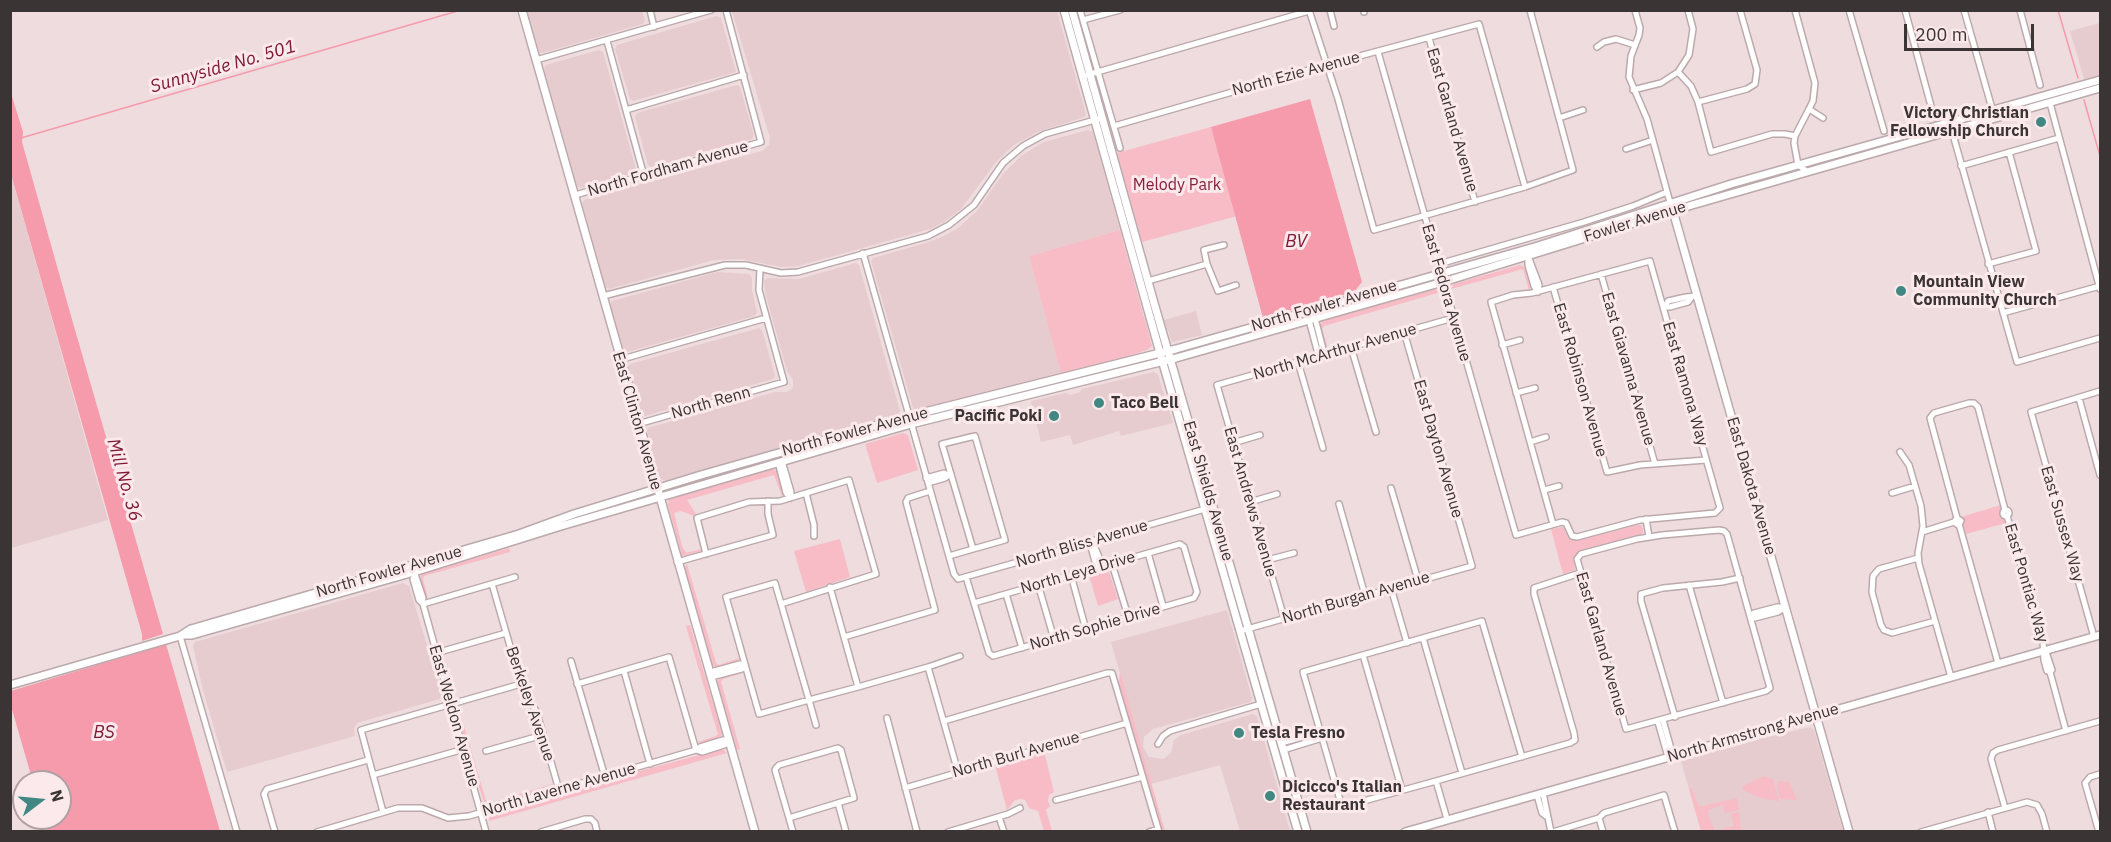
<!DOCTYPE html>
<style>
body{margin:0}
#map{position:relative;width:2111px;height:842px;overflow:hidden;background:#eedcde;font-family:"IBM Plex Sans",sans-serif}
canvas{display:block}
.frame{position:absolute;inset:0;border:12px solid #3b3435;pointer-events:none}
.north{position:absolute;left:12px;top:770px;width:60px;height:60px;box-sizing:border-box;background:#fce9ec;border:2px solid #afa1a3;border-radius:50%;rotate:74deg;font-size:16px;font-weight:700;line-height:24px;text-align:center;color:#3b3435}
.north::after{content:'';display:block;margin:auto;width:21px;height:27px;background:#418882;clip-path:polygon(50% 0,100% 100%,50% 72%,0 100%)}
.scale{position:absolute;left:1904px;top:24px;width:130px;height:27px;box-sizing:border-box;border:3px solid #3b3435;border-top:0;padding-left:8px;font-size:18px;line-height:21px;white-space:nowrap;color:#3b3435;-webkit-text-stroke:4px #fce9ec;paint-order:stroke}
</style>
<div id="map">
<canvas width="2111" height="842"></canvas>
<div class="frame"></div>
<div class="north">N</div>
<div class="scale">200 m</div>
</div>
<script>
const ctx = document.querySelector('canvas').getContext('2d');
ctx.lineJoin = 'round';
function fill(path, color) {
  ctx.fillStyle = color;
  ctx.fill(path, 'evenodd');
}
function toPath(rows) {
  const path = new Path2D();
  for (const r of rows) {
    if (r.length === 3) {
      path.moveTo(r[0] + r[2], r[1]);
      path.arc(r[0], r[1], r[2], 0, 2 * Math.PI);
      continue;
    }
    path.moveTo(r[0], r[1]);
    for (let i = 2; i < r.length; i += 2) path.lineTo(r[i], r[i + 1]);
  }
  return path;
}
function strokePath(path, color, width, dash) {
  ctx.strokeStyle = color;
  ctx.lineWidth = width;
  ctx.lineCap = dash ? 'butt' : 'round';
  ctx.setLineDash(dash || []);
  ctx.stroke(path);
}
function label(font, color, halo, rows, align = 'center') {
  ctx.font = font + ' "IBM Plex Sans",sans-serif';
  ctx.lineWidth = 6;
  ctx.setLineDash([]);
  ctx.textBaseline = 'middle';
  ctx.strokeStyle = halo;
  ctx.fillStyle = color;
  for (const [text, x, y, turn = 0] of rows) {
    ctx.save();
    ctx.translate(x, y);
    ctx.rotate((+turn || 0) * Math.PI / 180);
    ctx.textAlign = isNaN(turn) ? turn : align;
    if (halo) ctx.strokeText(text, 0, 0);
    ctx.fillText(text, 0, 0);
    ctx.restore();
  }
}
const built = toPath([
 [527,11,642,11,645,20,643,24,542,53,539,52],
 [732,11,1057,11,1086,114,1084,117,1040,131,1014,145,996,162,961,209,944,222,930,229,798,266,781,267,742,259,714,260,609,289,605,287,588,224,582,204,584,200,762,151,769,145,770,138],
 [717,16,721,18,736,72,633,101,630,99,615,49,617,45],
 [2100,23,2100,75,2084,79,2070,31],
 [599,50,603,52,636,169,634,173,581,188,577,186,544,69,546,65],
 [737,85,740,87,754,135,752,139,652,168,648,165,635,117,637,113],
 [1088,130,1093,132,1120,230,1029,256,1061,374,916,410,913,408,871,261,873,258,929,242,946,235,958,228,977,211,1002,175,1022,155,1044,142],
 [11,174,108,520,11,548,10,548],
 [856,263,859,265,900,411,898,414,665,481,660,478,647,430,648,428,775,392,787,392,793,388,793,380,787,371,766,296,764,281,768,278,799,279],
 [717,272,749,274,752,278,752,290,757,312,755,316,627,352,623,350,610,304,612,301],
 [1196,311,1202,335,1172,342,1164,320],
 [759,328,762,330,775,376,773,379,645,416,642,414,628,368,630,364],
 [1154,372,1158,375,1173,423,1121,436,1119,431,1073,445,1070,435,1041,442,1031,401,1066,393,1071,395,1080,392,1082,389],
 [403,583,409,586,443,698,357,723,354,729,355,736,227,772,203,690,193,646,195,642],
 [1227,610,1252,698,1250,702,1153,729,1144,737,1143,747,1149,757,1163,759,1171,753,1174,740,1181,735,1253,714,1257,716,1290,831,1240,831,1220,765,1151,784,1111,642],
 [1810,727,1814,730,1843,831,1701,831,1681,761,1757,740]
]);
const green = toPath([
 [1211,127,1237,216,1142,242,1117,153],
 [1120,230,1152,346,1147,350,1123,358,1061,374,1029,256],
 [1520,265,1526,268,1531,287,1529,290,1523,269,1451,289,1454,284],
 [1436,289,1441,292,1324,326,1322,329,1328,349,1326,347,1320,326,1322,321],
 [903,433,908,435,918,470,877,483,865,444],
 [773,469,777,471,783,492,782,496,774,475,687,500,696,514,694,516,681,511,674,513,682,546,686,553,701,549,701,551,682,556,668,505,669,499],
 [2001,505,2001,514,2006,523,1966,534,1961,517],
 [1637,525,1641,525,1643,529,1643,533,1640,535,1580,551,1574,558,1575,570,1563,574,1551,529,1563,527,1568,537,1576,541],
 [840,539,850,577,806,592,794,551],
 [509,548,510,552,424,576,423,579,428,598,425,595,420,580,422,574],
 [687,564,716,663,719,665,739,658,738,662,717,668,712,665,684,569],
 [1108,569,1118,599,1098,606,1089,575],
 [690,625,722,734,719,739,703,744,698,742,716,736,718,734,686,626],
 [741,671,743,673,723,679,721,682,740,749,737,750,717,682,720,678],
 [1120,672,1165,831,1162,831,1119,683],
 [458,706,487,804,553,784,552,787,485,806,456,710],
 [722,749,727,753,489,821,490,814,613,779,620,775,625,775],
 [1044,751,1054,792,1049,795,1048,801,1050,806,1046,810,1052,831,1044,831,1038,811,1029,808,1025,800,1021,799,1015,800,1007,810,995,765],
 [1763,776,1773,779,1779,801,1760,798,1743,790,1742,787],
 [1778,781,1789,782,1797,800,1780,799,1777,786],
 [1692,788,1699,807,1737,798,1739,810,1725,813,1723,805,1708,810,1709,814,1708,815,1715,831,1734,826,1731,814,1739,812,1741,831,1701,831,1689,789]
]);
const water = toPath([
 [10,90,23,132,22,142,73,323,163,634,142,641,142,634,11,174],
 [1310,99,1362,282,1354,292,1263,318,1211,127],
 [166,644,220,831,47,831,43,818,60,818,60,782,33,782,11,706,11,691]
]);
const stream = toPath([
 [2058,10,2078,78],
 [2084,100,2100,156],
 [21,138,461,10]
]);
const street = toPath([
 [650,10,654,27],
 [1080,10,1120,148],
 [1309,10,1338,99,1374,230,1525,187,1573,170,1530,10],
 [1330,10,1334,26],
 [1364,10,1364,12],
 [1635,10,1640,28,1639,35,1631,56,1629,77,1647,119,1671,206],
 [1688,10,1693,29,1689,55,1678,72,1691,86,1698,102,1711,152,1772,134,1785,134,1795,136],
 [1795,10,1815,83,1813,101,1809,109,1823,118],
 [1849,10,1884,131],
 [1905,10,1934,117],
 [1964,10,1993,112],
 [2020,10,2040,85],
 [1083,20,1120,10],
 [1429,38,1475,202],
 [607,41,644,176],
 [1597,47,1604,42,1616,39,1635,45],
 [1378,52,1516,535,1562,522,1566,523,1572,536,1577,537,1640,520,1715,513,1720,508,1650,261,1532,293,1513,295,1491,302,1553,524],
 [536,60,711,10],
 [1087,75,1309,11],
 [1633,90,1661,83,1678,72],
 [1698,102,1747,89,1755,84,1757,70,1740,10],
 [2050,103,2100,289],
 [626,110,744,75],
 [1559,118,1583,110],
 [1114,126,1326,65,1479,24,1525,187],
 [1952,131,2017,362,2100,338],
 [1626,149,1653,140],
 [1961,166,2059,138],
 [1808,172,1798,165,1794,143,1795,136,1809,109],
 [575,195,761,142,726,10],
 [863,253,954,574,958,579,1205,509],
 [1528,256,1528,265,1534,286,1538,292],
 [1528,256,1539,285,1538,292],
 [1207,264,1218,291,1236,285],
 [1439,264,1584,222,1633,206,1667,192],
 [1988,264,2036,251,2009,152],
 [1601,274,1655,464],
 [1148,281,1207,264,1204,250,1224,245],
 [1553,287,1607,472,1640,465,1706,460],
 [603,296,725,265,746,265,781,273,798,272,928,236,949,225,974,205,1003,163,1023,146,1045,134,1102,118],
 [1666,305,1668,301,1686,297,1696,296],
 [1663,306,1670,307,1688,302,1691,298],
 [2003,313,2100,286],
 [1315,318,1323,349,1322,355],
 [1309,320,1317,350,1322,355],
 [1502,345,1520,340],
 [1351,347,1376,432],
 [619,360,766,318],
 [1298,362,1323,448],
 [1516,393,1535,388],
 [2079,398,2100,475],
 [638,424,784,382,759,290,760,269],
 [1530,442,1546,437],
 [1233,443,1260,435],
 [1900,452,1909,465,1921,506,1923,526,1918,553,1919,564,1951,677],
 [782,461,791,492,790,498],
 [778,462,786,493,790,498],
 [926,478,944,473,948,475],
 [928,483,945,478,951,474],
 [1391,488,1418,580],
 [1544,490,1559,486],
 [806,493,814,525,814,536],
 [1892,493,1915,486],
 [1250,502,1277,494],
 [1339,504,1365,595],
 [2006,513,3],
 [2007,516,2043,640,2044,660,2047,671,2050,672],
 [1957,518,1930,418,1934,413,1969,403,1974,403,1978,407,2005,510],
 [1646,519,1649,537],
 [1959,524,1998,663],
 [1719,530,1724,531,1727,534,1770,688,1766,691,1626,729,1577,559,1581,554,1637,539,1662,535,1719,530],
 [1922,532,1954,522,1957,518,1961,521,1958,525,1954,522],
 [1092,541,1091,547,1096,565,1099,568],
 [1092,541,1099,557,1099,568],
 [1148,553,1163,606],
 [706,554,697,518,749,502,780,501,849,480,876,574,781,604],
 [949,556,973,549,1005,540,975,436,942,444,973,549],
 [1918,558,1879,569,1873,576,1872,592,1881,625,1884,630,1892,633,1935,621],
 [1267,560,1294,553],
 [677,562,773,535,768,514,768,501],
 [1112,564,1128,616],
 [412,565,423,598,422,602],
 [1071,575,1086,630],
 [415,576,413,579,419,600,423,604,486,832],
 [966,577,974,603,989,653,993,656,1194,598,1197,592,1184,547,1180,544,974,603],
 [492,584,521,684,537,713,559,790],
 [1038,584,1054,639],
 [1689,585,1723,703],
 [830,587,858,687],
 [1391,588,1407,643],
 [1006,594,1022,648],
 [423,604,515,577],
 [1751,617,1755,618,1778,612,1786,607],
 [1751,617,1754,613,1777,607,1784,607],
 [1284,618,1217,385,1453,318],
 [1240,631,1472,566,1404,332],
 [180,636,237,832],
 [844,637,935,610,906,502,908,498,930,491],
 [2094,637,2031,412,2100,391],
 [1423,638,1462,773],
 [2046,652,2052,670,2050,672,2066,731],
 [436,653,506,633],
 [1363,655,1402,790],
 [571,661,605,777],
 [928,667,958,772],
 [624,671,650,764],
 [710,675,714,671,740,664,745,665],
 [710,675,715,676,742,669,745,665],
 [577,684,669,657,696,750],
 [1675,717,1641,601,1641,594,1663,588,1722,582,1740,578],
 [887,718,917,832],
 [1663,720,1673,756],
 [944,721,1107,673,1112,673,1159,832],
 [1658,722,1668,757],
 [816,725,809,700,775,583,726,597,759,714,809,700,858,687,928,667,960,656],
 [1281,743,1321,732],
 [1158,744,1163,736,1170,731,1261,704],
 [696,750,702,752,724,745,729,742],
 [1283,750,1322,738],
 [486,751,543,735],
 [1522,757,1482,621,1303,672,1342,807,1436,781,1570,743,1575,740,1574,733,1534,594,1534,588,1580,573],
 [373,775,464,749],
 [1436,781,1447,819],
 [905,788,1127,723],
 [1543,793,1551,832],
 [1537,795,1542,813,1546,816],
 [1056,800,1143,777],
 [838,803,846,832],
 [2005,808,1991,759,1993,753,1998,750,2100,721],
 [383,812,361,730,521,684],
 [1988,812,1993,832],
 [999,817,1004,832],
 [789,818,854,798,841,750,838,748,779,765,776,768,775,770,789,818,793,832],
 [1599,818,1603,832],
 [275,832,264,794,267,789,368,760],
 [317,832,398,808,422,808,448,818,469,816,696,750,700,747,723,740,729,741],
 [541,832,585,819,591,819,595,823,597,832],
 [948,832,1008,814,1020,808],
 [1149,832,1158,829],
 [1553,832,1599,818,1604,813,1664,795,1675,832],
 [1921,832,2027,802,2037,805,2042,814,2047,832],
 [2099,832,2085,783,2090,777,2100,774]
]);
const secondary = toPath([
 [522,10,755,832],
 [1064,10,1160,353,1298,832],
 [1072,10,1154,303,1307,832],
 [1673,211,1849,832],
 [182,635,192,635,414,572,561,526,911,424,1176,358,1443,282,1692,205,2100,88],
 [10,685,180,636,191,629,519,534,574,514,701,475,909,416,1176,349,1538,246,1731,184,1823,158,2100,80],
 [1405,832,2100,635]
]);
const markers = [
 [2041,122,6,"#418882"],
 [1901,291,6,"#418882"],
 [1099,403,6,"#418882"],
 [1054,416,6,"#418882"],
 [1239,733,6,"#418882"],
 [1270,796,6,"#418882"]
];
const streetNames = [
 ["North Ezie Avenue",1296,74,-15],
 ["East Garland Avenue",1452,120,74],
 ["North Fordham Avenue",668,169,-16],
 ["Fowler Avenue",1635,222,-17],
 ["East Fedora Avenue",1446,293,74],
 ["North Fowler Avenue",1324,306,-16],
 ["North McArthur Avenue",1335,352,-16],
 ["East Giavanna Avenue",1628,369,74],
 ["East Robinson Avenue",1580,380,74],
 ["East Ramona Way",1685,384,74],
 ["North Renn",711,403,-16],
 ["East Clinton Avenue",637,421,74],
 ["North Fowler Avenue",855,432,-15],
 ["East Dayton Avenue",1438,449,74],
 ["East Dakota Avenue",1751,486,74],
 ["East Shields Avenue",1208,491,74],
 ["East Andrews Avenue",1250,502,74],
 ["East Sussex Way",2062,524,74],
 ["North Bliss Avenue",1082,544,-16],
 ["North Fowler Avenue",389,572,-16],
 ["North Leya Drive",1078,573,-16],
 ["East Pontiac Way",2026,583,74],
 ["North Burgan Avenue",1356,598,-16],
 ["North Sophie Drive",1095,627,-16],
 ["East Garland Avenue",1601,644,74],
 ["Berkeley Avenue",530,704,71],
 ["East Weldon Avenue",454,716,74],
 ["North Armstrong Avenue",1753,733,-16],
 ["North Burl Avenue",1016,755,-16],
 ["North Laverne Avenue",559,790,-16]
];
const poiNames = [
 ["Victory Christian",2029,113,"right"],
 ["Fellowship Church",2029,131,"right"],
 ["Mountain View",1913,282],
 ["Community Church",1913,300],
 ["Taco Bell",1111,403],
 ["Pacific Poki",1042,416,"right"],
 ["Tesla Fresno",1251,733],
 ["Dicicco's Italian",1282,787],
 ["Restaurant",1282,805]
];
const parkNames = [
 ["Melody Park",1177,185]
];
const waterNames = [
 ["Sunnyside No. 501",223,67,-16],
 ["BV",1296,242],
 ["Mill No. 36",124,480,74],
 ["BS",104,733]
];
fill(built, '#e6cccf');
fill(green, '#f7bcc5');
fill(water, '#f59bab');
strokePath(stream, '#f59bab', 1.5);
strokePath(street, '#bba9ac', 8);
strokePath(secondary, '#bba9ac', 10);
strokePath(street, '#fff', 5);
strokePath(secondary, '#fff', 7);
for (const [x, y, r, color] of markers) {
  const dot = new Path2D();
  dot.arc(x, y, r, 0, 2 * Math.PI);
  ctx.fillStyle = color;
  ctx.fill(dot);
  strokePath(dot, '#fce9ec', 2);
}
label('16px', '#3b3435', '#fce9ec', streetNames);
label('bold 16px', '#3b3435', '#fce9ec', poiNames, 'left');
label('16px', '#861f3d', '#fce9ec', parkNames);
label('italic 18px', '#801838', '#fce9ec', waterNames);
</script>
